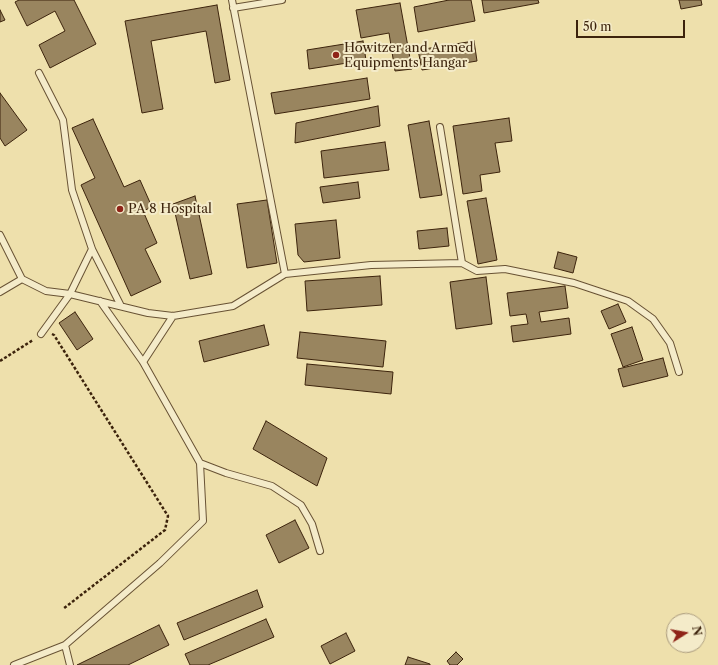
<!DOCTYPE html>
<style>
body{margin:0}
#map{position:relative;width:718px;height:665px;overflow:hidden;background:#eee0ac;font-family:"Libre Caslon Text",serif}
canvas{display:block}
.north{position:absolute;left:666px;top:613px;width:40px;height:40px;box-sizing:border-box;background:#f4ebc9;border:1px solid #aa9b7d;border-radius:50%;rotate:79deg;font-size:11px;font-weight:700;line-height:16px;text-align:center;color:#3c230c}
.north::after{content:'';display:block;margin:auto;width:14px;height:18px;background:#8f2418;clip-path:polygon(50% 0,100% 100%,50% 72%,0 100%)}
.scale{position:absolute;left:576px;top:20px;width:109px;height:18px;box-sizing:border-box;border:2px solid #3c230c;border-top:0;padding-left:5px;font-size:12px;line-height:14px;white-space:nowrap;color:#3c230c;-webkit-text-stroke:3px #f4ebc9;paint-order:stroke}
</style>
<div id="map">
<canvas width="718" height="665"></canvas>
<div class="north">N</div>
<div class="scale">50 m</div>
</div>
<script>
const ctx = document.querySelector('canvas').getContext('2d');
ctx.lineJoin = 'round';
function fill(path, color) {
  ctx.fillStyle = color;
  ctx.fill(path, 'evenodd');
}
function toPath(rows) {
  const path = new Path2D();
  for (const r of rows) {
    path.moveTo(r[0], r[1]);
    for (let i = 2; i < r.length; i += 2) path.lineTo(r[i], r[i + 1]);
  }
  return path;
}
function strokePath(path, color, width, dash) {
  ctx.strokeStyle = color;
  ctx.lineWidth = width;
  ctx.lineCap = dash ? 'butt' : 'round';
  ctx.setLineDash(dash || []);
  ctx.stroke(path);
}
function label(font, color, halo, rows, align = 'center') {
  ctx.font = font + ' "Libre Caslon Text",serif';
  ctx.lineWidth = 4;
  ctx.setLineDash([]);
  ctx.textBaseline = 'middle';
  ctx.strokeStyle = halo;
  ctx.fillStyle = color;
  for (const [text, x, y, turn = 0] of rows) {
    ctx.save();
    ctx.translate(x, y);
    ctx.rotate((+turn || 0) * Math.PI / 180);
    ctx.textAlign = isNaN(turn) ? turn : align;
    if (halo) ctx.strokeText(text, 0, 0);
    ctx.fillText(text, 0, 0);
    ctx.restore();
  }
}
const building = toPath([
 [19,0,74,0,96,44,50,68,39,45,65,31,55,11,27,26,15,2,19,0],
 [449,0,471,0,475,21,418,32,414,7,449,0],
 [482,0,538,0,539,3,484,13,482,0],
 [679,0,701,0,702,5,681,9,679,0],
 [400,3,412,69,395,71,389,33,361,38,356,10,400,3],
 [217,5,230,80,215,83,206,31,151,41,163,109,142,113,125,21,217,5],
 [0,10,5,20,0,22,0,10],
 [363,41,366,60,309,69,307,50,363,41],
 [474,41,477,61,422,70,418,50,474,41],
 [367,78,370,99,275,114,271,93,367,78],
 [0,93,27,130,5,146,0,138,0,93],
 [378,106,380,126,295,143,296,123,378,106],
 [509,118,512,141,495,143,500,172,480,175,482,191,463,194,453,126,509,118],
 [93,119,124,187,140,180,152,207,143,211,157,243,145,249,161,282,131,296,81,185,95,178,72,128,93,119],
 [429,121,442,195,420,198,408,125,429,121],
 [385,142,389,170,324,178,321,151,385,142],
 [358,182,360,198,323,203,320,187,358,182],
 [195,196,212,274,190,279,173,204,195,196],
 [486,198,497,260,478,264,467,201,486,198],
 [267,200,277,263,247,268,237,204,267,200],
 [336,220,340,258,304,262,298,255,295,224,336,220],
 [447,228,449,246,419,249,417,231,447,228],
 [558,252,577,257,573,273,554,268,558,252],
 [380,276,382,305,307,311,305,281,380,276],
 [486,277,492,324,456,329,450,282,486,277],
 [565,286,568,308,539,312,541,322,569,318,571,334,513,342,511,326,528,324,526,314,510,316,507,293,565,286],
 [618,304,626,322,609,329,601,311,618,304],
 [75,312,93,339,77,350,59,323,75,312],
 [264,325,269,345,204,362,199,341,264,325],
 [632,327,643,360,623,367,611,334,632,327],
 [300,332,386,341,383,367,297,358,300,332],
 [663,358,668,376,623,387,618,369,663,358],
 [307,364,393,372,391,394,305,385,307,364],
 [266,421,327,458,317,486,253,449,266,421],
 [295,520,309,548,279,563,266,535,295,520],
 [257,590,263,607,184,640,177,623,257,590],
 [266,619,274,637,208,665,190,665,185,654,266,619],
 [159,625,169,645,128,665,77,665,159,625],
 [346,633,355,651,330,664,321,646,346,633],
 [456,652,463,659,457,665,450,665,447,661,456,652],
 [408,657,430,664,430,665,405,665,408,657]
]);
const path = toPath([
 [52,334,54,335,168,516,165,530,63,609],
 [0,361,33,340]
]);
const service = toPath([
 [232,0,285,274],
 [233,8,282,0],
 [39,73,63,120,72,190,92,249,121,306],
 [440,127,462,263],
 [0,235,22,279,46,291,70,294,148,313,173,316,233,306,285,274,371,265,462,263,477,271,505,269,574,283,628,301,653,319,670,343,679,372],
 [0,292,22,279],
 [41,334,70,294,92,249],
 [143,362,173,316],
 [200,463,226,473,272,486,301,505,312,524,320,551],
 [65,645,70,665],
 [14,665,65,645,160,563,203,521,200,463,143,362,100,301]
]);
const markers = [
 [336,55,4,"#8f2418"],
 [120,209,4,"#8f2418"]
];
const poiNames = [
 ["Howitzer and Armed",344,48],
 ["Equipments Hangar",344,63],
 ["PA 8 Hospital",128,209]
];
fill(building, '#99855f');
strokePath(building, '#3c230c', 1);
strokePath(service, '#685234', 8);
strokePath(path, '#3c230c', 2.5, [3, 2]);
strokePath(service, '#f4ebc9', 6);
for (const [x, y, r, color] of markers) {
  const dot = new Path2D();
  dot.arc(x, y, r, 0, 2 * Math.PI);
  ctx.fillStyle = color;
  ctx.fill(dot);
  strokePath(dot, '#f4ebc9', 1.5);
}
label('13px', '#3c230c', '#f4ebc9', poiNames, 'left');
</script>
